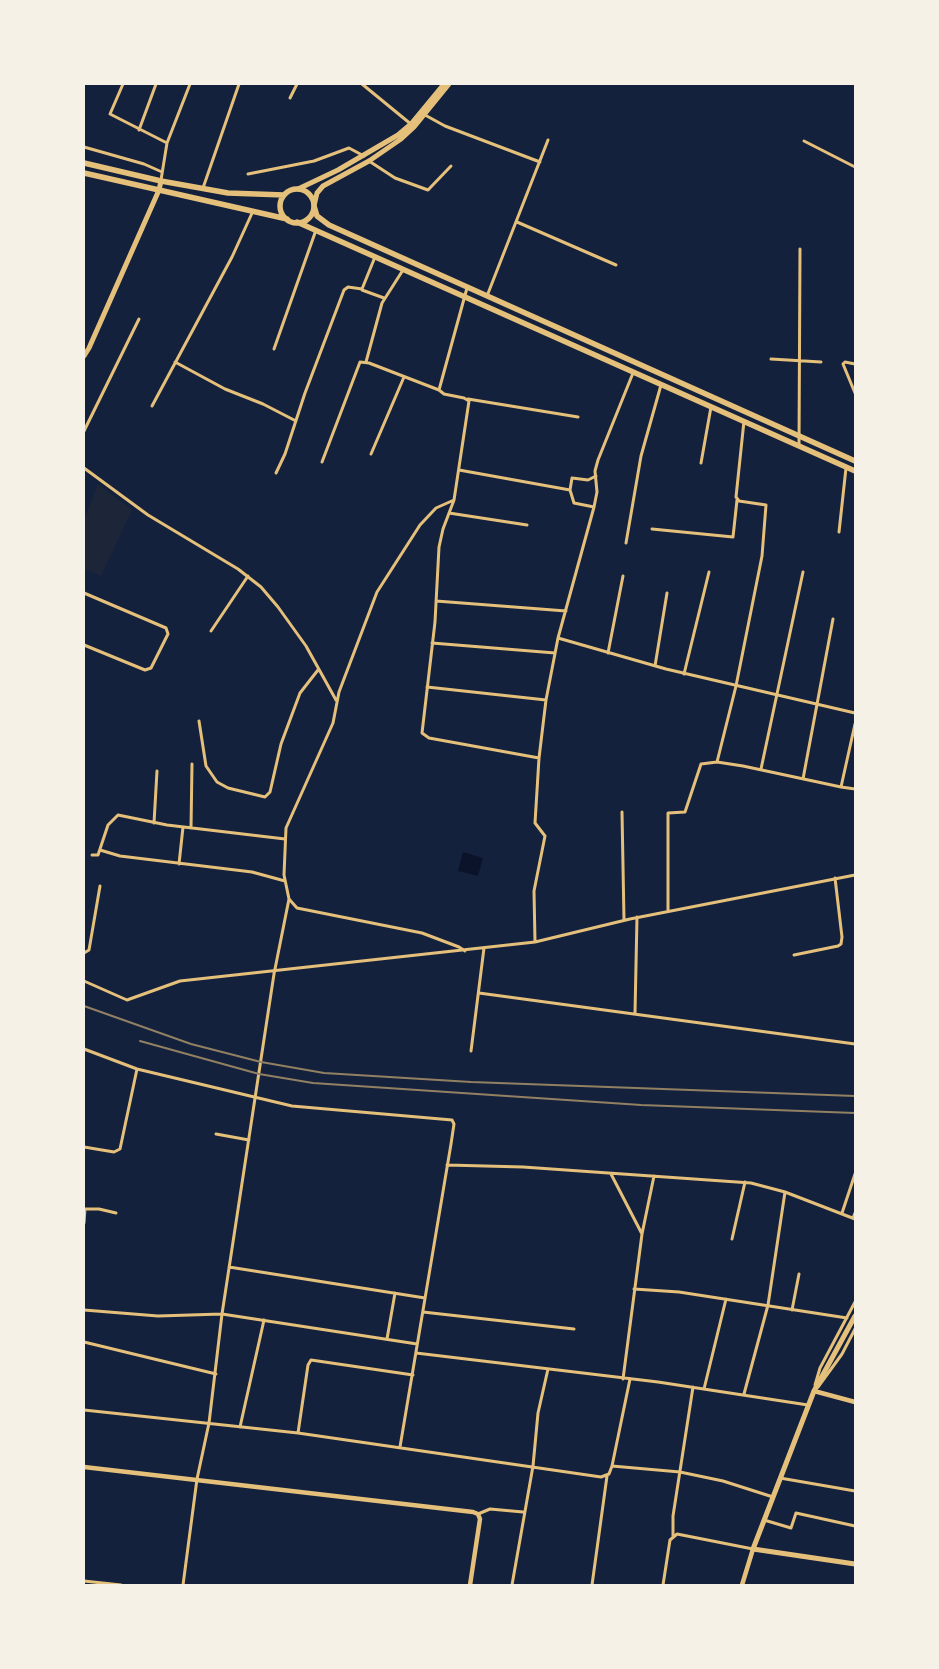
<!DOCTYPE html>
<style>
body{margin:0}
#map{position:relative;width:939px;height:1669px;overflow:hidden;background:#14213d;font-family:"Work Sans",sans-serif}
canvas{display:block}
.frame{position:absolute;inset:0;border:85px solid #f6f1e7;pointer-events:none}
</style>
<div id="map">
<canvas width="939" height="1669"></canvas>
<div class="frame"></div>
</div>
<script>
const ctx = document.querySelector('canvas').getContext('2d');
ctx.lineJoin = 'round';
function fill(path, color) {
  ctx.fillStyle = color;
  ctx.fill(path, 'evenodd');
}
function toPath(rows) {
  const path = new Path2D();
  for (const r of rows) {
    if (r.length === 3) {
      path.moveTo(r[0] + r[2], r[1]);
      path.arc(r[0], r[1], r[2], 0, 2 * Math.PI);
      continue;
    }
    path.moveTo(r[0], r[1]);
    for (let i = 2; i < r.length; i += 2) path.lineTo(r[i], r[i + 1]);
  }
  return path;
}
function strokePath(path, color, width, dash) {
  ctx.strokeStyle = color;
  ctx.lineWidth = width;
  ctx.lineCap = dash ? 'butt' : 'round';
  ctx.setLineDash(dash || []);
  ctx.stroke(path);
}
const green = toPath([
 [98,484,132,510,101,576,84,568,84,519]
]);
const water = toPath([
 [463,852,483,858,478,876,458,871]
]);
const minor = toPath([
 [123,84,110,114,167,143],
 [362,84,412,125],
 [290,98,297,84],
 [425,115,445,126,540,162],
 [139,130,156,84],
 [804,141,855,167],
 [84,147,144,164,162,172],
 [369,161,395,178,428,190,451,166],
 [248,174,314,161,349,148,364,156],
 [161,180,167,143,190,84],
 [203,188,239,84],
 [517,222,616,265],
 [362,290,384,298],
 [487,296,548,140],
 [274,349,316,230],
 [771,359,821,362],
 [175,362,225,389,263,404,296,421],
 [366,362,382,303,403,270],
 [855,364,845,362,843,364,855,393],
 [633,373,598,460,595,471,597,492,594,507,558,638,666,669,855,713],
 [468,399,578,417],
 [152,406,232,257,253,211],
 [84,431,139,319],
 [799,446,800,249],
 [371,454,404,377],
 [322,462,360,362,369,363,439,390],
 [701,463,711,407],
 [84,468,148,515,238,569,261,587,278,607,306,646,336,700],
 [459,470,570,490],
 [276,473,285,454,305,393,344,290,348,287,362,289,375,257],
 [454,500,443,529,439,547,435,622,422,733,429,738,539,758,546,700,558,638],
 [594,507,574,503,570,490,572,478,588,480,596,476],
 [449,513,527,525],
 [652,529,733,537,737,500],
 [839,532,846,468],
 [626,543,641,456,661,385],
 [84,593,166,628,168,634,151,668,145,670,84,645],
 [436,601,566,611],
 [211,631,248,576],
 [432,643,555,653],
 [608,653,623,576],
 [655,666,667,593],
 [684,674,709,572],
 [427,687,546,700],
 [199,721,206,766,217,782,228,788,265,797,270,792,281,744,300,693,318,670],
 [717,762,736,686,762,556,766,505,739,501,736,497,744,421],
 [761,769,803,572],
 [803,779,833,619],
 [841,787,855,789],
 [622,812,624,920],
 [154,823,157,771],
 [191,828,192,764],
 [100,850,120,856,252,872,285,881],
 [92,855,98,855,108,825,118,815,167,825,285,839],
 [179,864,183,827],
 [668,911,668,813,685,812,701,764,717,762,743,766,841,787,855,724],
 [535,942,534,891,545,836,535,823,539,758],
 [465,951,459,947,422,933,297,908,289,899,284,875,286,828,333,723,339,692,377,592,420,525,436,508,454,500,469,401,464,398,444,394,439,390,467,288],
 [84,953,89,950,100,886],
 [794,955,838,946,841,944,842,937,835,878],
 [84,981,127,1000,180,981,535,942,630,919,855,875],
 [479,993,855,1044],
 [635,1013,637,917],
 [84,1049,137,1069,292,1106,452,1120,454,1124,451,1144,400,1447],
 [471,1051,484,948],
 [216,1134,249,1140],
 [84,1147,114,1152,120,1149,137,1069],
 [447,1165,523,1167,751,1183,785,1192,855,1219],
 [611,1174,642,1234,623,1379],
 [85,1209,99,1209,116,1213],
 [842,1213,855,1174],
 [853,1218,855,1213],
 [84,1223,85,1209],
 [642,1234,654,1176],
 [732,1239,745,1182],
 [229,1267,425,1298],
 [634,1289,679,1292,847,1318],
 [84,1310,158,1316,222,1314,274,974,289,899],
 [792,1310,799,1274],
 [423,1312,574,1329],
 [387,1339,395,1293],
 [84,1342,216,1374],
 [416,1353,658,1382,808,1405],
 [815,1385,820,1368,855,1302],
 [818,1387,842,1354,855,1329],
 [704,1389,726,1299],
 [744,1394,768,1305,785,1192],
 [84,1410,298,1433,601,1477,609,1474,612,1466,630,1379],
 [240,1427,264,1320],
 [298,1433,308,1365,311,1360,413,1375],
 [612,1466,680,1472,723,1481,773,1497],
 [780,1478,855,1491],
 [478,1514,490,1509,523,1512],
 [764,1520,791,1528,796,1513,855,1526],
 [673,1536,673,1516,693,1387],
 [84,1581,121,1585],
 [183,1585,197,1479,209,1423,222,1314,417,1344],
 [512,1585,533,1466,538,1413,548,1369],
 [592,1585,607,1476],
 [663,1585,670,1540,677,1534,753,1549]
]);
const tertiary = toPath([
 [814,1391,855,1402],
 [84,1467,473,1512,478,1514,480,1519,470,1585],
 [742,1585,753,1549]
]);
const secondary = toPath([
 [84,356,89,348,159,190,161,181],
 [855,1316,814,1391,753,1549,855,1564]
]);
const primary = toPath([
 [298,189,338,170,398,135,411,124,444,84],
 [314,206,317,193,323,186,369,161,401,139,414,127,449,84]
]);
const trunk = toPath([
 [84,163,161,181,228,193,284,195],
 [84,173,287,219],
 [297,206,17],
 [314,206,317,216,329,225,855,461],
 [297,222,855,471]
]);
const rail = toPath([
 [84,1006,191,1044,261,1062,324,1073,471,1082,855,1096],
 [140,1041,259,1074,313,1083,641,1105,855,1113]
]);
fill(green, '#1d2539');
fill(water, '#0b132b');
strokePath(minor, '#e5c07b', 3);
strokePath(tertiary, '#e5c07b', 4.5);
strokePath(secondary, '#e5c07b', 5);
strokePath(primary, '#e5c07b', 5);
strokePath(trunk, '#e5c07b', 5.5);
strokePath(rail, '#918062', 2);
</script>
